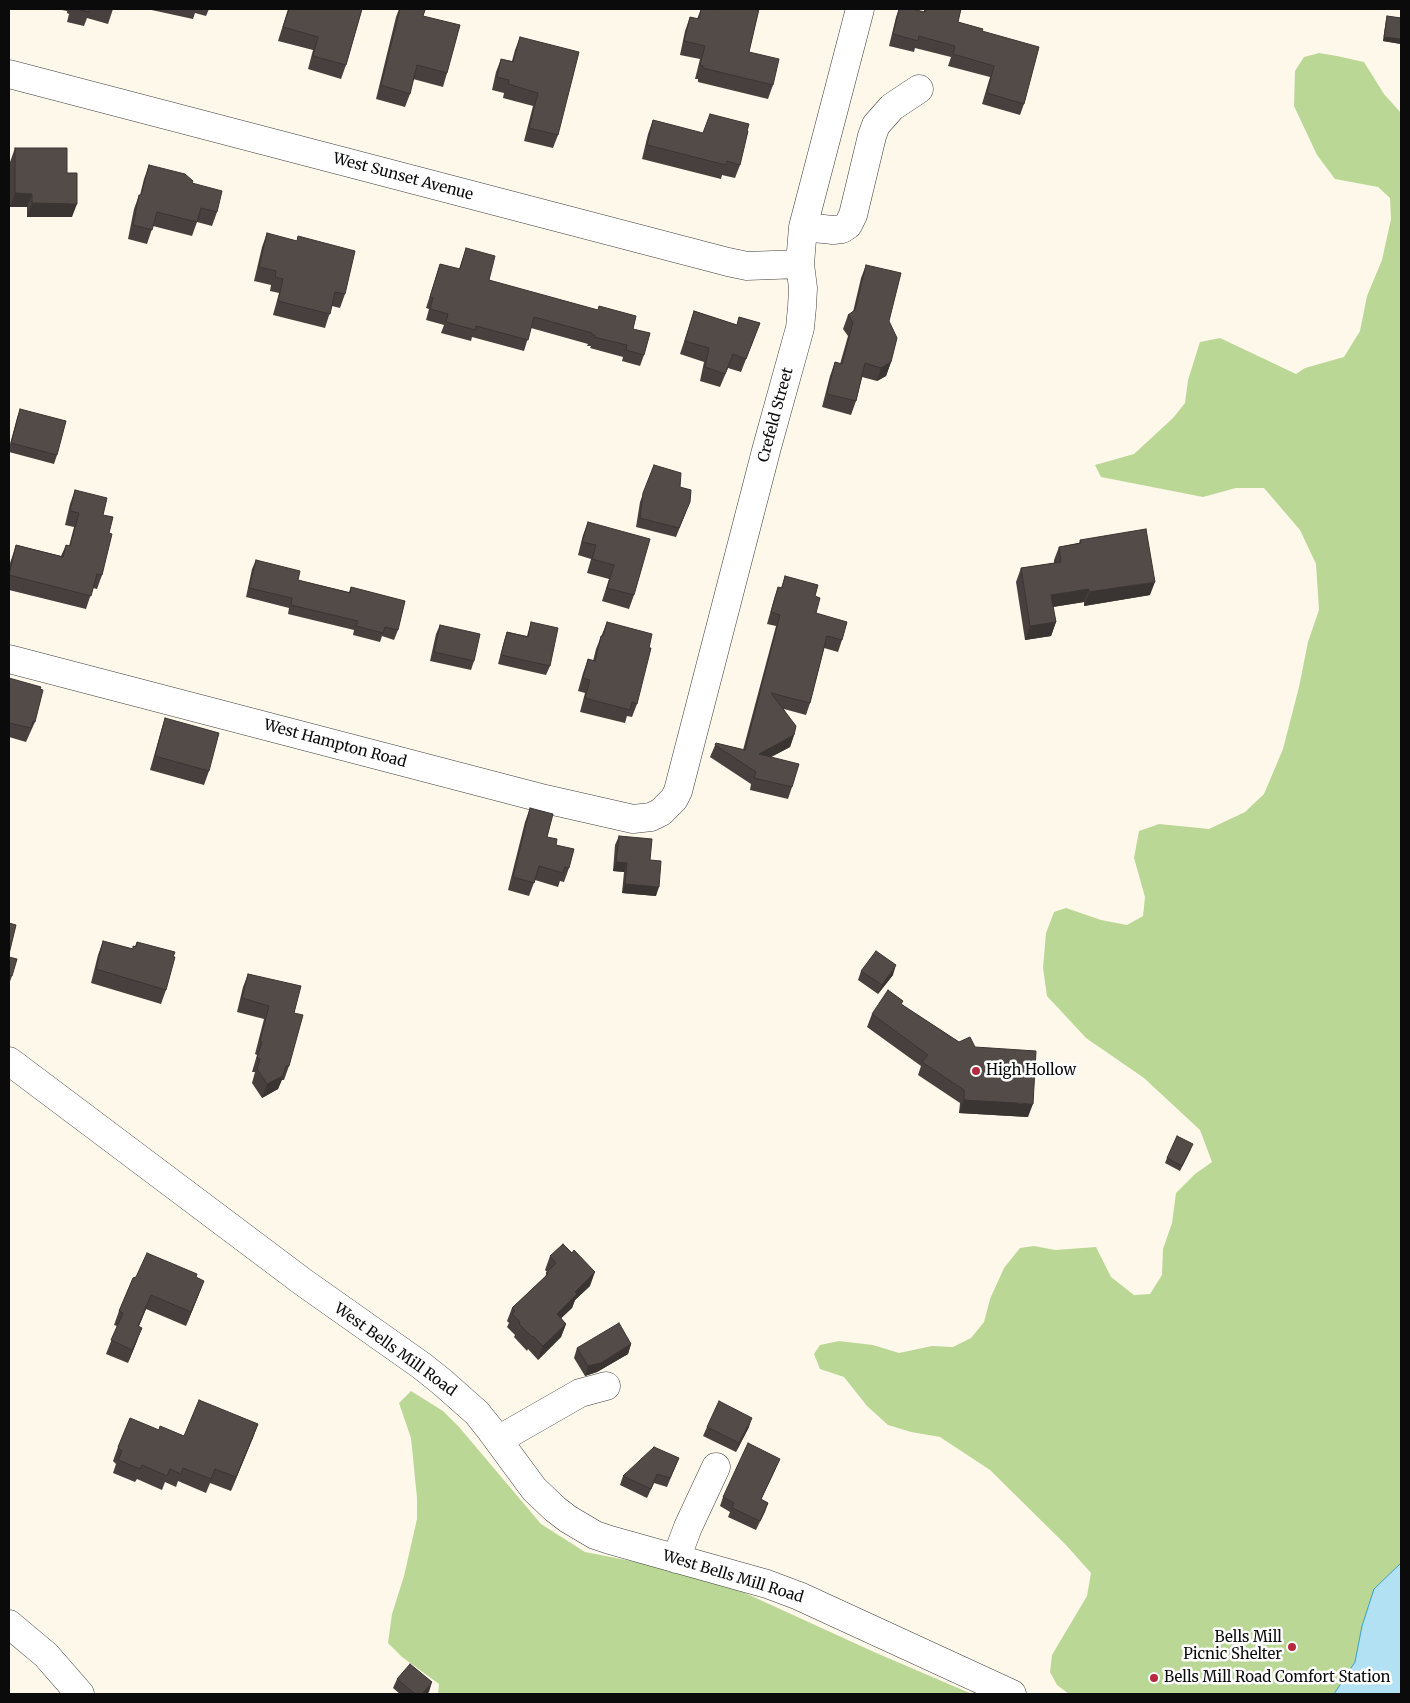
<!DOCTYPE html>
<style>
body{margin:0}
#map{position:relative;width:1410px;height:1703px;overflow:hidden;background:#fef8ea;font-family:Merriweather,serif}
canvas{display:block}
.frame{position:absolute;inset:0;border:10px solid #0b0b0b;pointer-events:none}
</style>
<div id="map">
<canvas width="1410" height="1703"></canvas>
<div class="frame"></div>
</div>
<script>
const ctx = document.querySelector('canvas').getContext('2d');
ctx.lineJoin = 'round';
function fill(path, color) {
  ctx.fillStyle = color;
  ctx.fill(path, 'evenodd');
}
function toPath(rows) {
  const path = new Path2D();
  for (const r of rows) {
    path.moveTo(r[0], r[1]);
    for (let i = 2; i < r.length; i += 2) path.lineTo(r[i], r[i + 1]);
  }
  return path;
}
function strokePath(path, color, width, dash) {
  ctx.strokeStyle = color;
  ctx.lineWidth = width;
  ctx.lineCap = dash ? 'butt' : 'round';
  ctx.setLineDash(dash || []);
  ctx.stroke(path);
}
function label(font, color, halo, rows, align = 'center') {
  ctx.font = font + ' Merriweather,serif';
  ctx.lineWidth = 5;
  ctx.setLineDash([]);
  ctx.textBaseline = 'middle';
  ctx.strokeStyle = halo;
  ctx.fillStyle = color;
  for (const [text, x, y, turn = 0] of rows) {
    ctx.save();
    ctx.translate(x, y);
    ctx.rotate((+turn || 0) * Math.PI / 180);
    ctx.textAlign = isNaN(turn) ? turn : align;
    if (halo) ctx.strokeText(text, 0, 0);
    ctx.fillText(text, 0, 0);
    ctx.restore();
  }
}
const forest = toPath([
 [1319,53,1337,56,1364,62,1384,94,1401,113,1401,1563,1374,1589,1362,1626,1355,1662,1334,1694,1069,1694,1057,1685,1050,1672,1052,1655,1087,1596,1091,1573,1066,1545,990,1470,940,1437,911,1432,888,1425,867,1406,844,1377,820,1369,814,1354,820,1345,839,1341,873,1345,899,1353,932,1346,953,1347,971,1338,984,1322,990,1299,1004,1268,1020,1248,1034,1246,1055,1250,1096,1247,1111,1277,1134,1295,1150,1294,1162,1275,1163,1249,1172,1223,1176,1193,1195,1174,1212,1162,1200,1130,1144,1078,1086,1038,1047,996,1043,968,1046,933,1054,912,1066,908,1101,920,1127,925,1143,916,1145,897,1134,858,1139,831,1159,824,1209,829,1245,812,1264,794,1283,749,1299,687,1308,642,1319,610,1316,564,1300,530,1264,488,1236,488,1203,497,1101,477,1095,465,1134,454,1173,418,1185,403,1188,380,1200,342,1220,338,1296,374,1305,368,1344,357,1360,331,1367,296,1382,260,1391,219,1390,198,1378,187,1335,179,1317,155,1294,106,1295,71,1304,57],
 [411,1391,443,1411,459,1427,541,1524,585,1552,672,1569,745,1593,874,1652,972,1694,438,1694,439,1684,402,1657,388,1643,392,1614,404,1576,417,1519,417,1498,411,1438,399,1403]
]);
const water = toPath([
 [1401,1563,1401,1694,1334,1694,1355,1662,1362,1626,1374,1589,1401,1563]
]);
const minor = toPath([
 [9,74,728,262,747,266,800,264],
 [803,227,833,230,842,229,848,225,853,215,872,136,876,125,892,107,919,89],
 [9,659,545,799,633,819,651,817,661,812,674,799,678,791,767,447,800,328,802,307,803,288,800,264,803,227,860,9],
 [9,1061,303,1282,422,1366,442,1382,477,1413,489,1428,534,1489,555,1509,568,1519,595,1535,610,1540,767,1584,799,1596,1012,1694],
 [498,1440,580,1393,606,1386],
 [676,1559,688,1527,716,1467],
 [9,1624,46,1655,80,1694]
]);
const wall = toPath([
 [57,9,113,9,108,24,87,18,84,26,67,22,69,14,67,13,67,11],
 [147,9,209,9,206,16,195,13,193,19],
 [288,9,362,9,346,65,341,79,308,69,313,50,278,41],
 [399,9,421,9,423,16,447,73,443,87,413,79,410,94,405,107,376,99,396,17],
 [701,9,759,9,749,52,773,85,768,99,698,82,698,79,695,79,700,59,680,55,685,31,690,17,697,19],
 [899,9,924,12,924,9,961,9,958,22,982,31,1024,104,1020,115,982,104,990,77,948,66,951,57,915,48,914,52,889,46,896,17],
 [1387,16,1401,18,1401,44,1383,41,1386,20],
 [520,37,558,135,553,148,524,141,533,106,503,98,504,93,492,90,496,72,501,59,512,61,515,50],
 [653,120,740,165,735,178,722,175,721,179,642,159,648,134],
 [15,148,67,173,72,217,27,217,27,207,10,207,10,162],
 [149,165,192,183,217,212,212,226,197,222,192,236,153,226,147,244,128,239,134,209,139,195,140,195,144,179],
 [267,233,345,294,340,308,332,306,325,328,273,315,279,293,270,291,271,285,254,281,262,247],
 [466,248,489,280,633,329,644,355,640,366,622,361,623,357,590,348,591,346,587,346,588,344,531,328,524,351,472,337,471,341,441,333,444,325,426,320,429,309,426,308,440,264,459,269],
 [866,265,889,321,891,362,886,376,877,381,862,377,856,401,851,415,822,407,830,376,835,362,840,364,848,336,843,329,848,315,853,312,861,278],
 [694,311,737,325,739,317,760,323,741,372,728,368,720,387,700,381,704,362,680,354],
 [20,409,57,455,54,464,9,452,9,448,17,418],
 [654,465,680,487,686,512,676,537,636,527,640,502],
 [75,490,103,515,109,533,102,575,97,589,93,588,86,609,9,590,9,566,16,545,61,556,66,545,69,546,74,527,65,525,70,504],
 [588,522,634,595,629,609,602,601,609,579,587,573,591,559,578,555,583,535],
 [1080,540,1150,595,1084,606,1084,602,1053,607,1056,622,1051,636,1025,640,1016,582,1021,568,1054,563,1054,560,1059,547,1079,543],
 [256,560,298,580,349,592,351,587,398,630,394,640,382,636,380,642,353,635,354,630,288,614,289,608,246,597,252,569],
 [785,576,815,596,816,613,842,640,838,652,824,648,810,703,806,715,784,709,794,735,790,747,771,757,792,787,788,799,750,790,751,784,710,757,716,743,743,750,776,626,767,624,774,599,778,587,781,588],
 [531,622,550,666,546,675,498,664,504,641,507,632,527,636],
 [607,622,637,704,632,717,627,716,625,723,580,712,585,693,578,691,583,673,588,659,593,661,596,649],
 [440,625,474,661,471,670,430,661,436,634],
 [9,678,35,722,26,742,9,737],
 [165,718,209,771,204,785,150,770,161,731],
 [530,808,547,837,556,845,569,868,564,882,560,881,558,887,535,880,529,896,508,890,525,822],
 [619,836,650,860,656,896,622,893,624,872,613,871,615,845],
 [103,941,132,949,135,946,137,942,166,990,161,1004,91,983,98,955],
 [9,957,12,976,9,984],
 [861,971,893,975,878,994,858,980],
 [248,974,294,1013,289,1066,284,1080,282,1080,278,1089,262,1098,252,1083,255,1072,252,1072,257,1055,255,1054,264,1019,237,1012,243,987],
 [902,1005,959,1042,975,1047,1028,1117,959,1113,960,1103,918,1075,921,1066,867,1027,872,1014],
 [1191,1149,1180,1171,1165,1163,1167,1158],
 [550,1256,590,1286,575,1300,572,1308,561,1318,566,1324,561,1337,538,1360,528,1349,527,1351,514,1337,515,1335,507,1327,509,1323,507,1321,512,1308,545,1277,547,1272,545,1270],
 [196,1277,199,1294,186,1326,146,1309,139,1326,137,1341,128,1363,106,1354,117,1326,114,1325,119,1311,133,1278],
 [631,1344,628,1354,597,1372,585,1376,574,1358,577,1348],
 [258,1424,231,1491,210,1483,206,1493,178,1481,176,1487,165,1482,162,1490,137,1479,135,1482,113,1473,116,1464,113,1461,118,1447,159,1430,184,1436],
 [707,1427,749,1427,736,1452,703,1436],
 [679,1458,667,1487,654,1483,647,1498,620,1485,623,1476],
 [776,1468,761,1500,768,1503,756,1530,728,1517,730,1512,720,1506,723,1497],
 [397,1679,429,1692,426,1694,400,1694,393,1688]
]);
const shadedWall = toPath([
 [1384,37,1401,39,1401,44,1383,41],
 [15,193,32,194,27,207,10,207],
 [32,203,77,204,72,217,27,217],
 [891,362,886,376,877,381,881,368],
 [1155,582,1150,595,1084,606,1089,592],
 [1089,589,1084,602,1046,608,1051,595],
 [1056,622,1051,636,1025,640,1030,626],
 [794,735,790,747,754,766,759,754],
 [616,862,627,863,624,872,613,871],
 [625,884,659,887,656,896,622,893],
 [896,965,893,975,878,994,882,985],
 [283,1076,278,1089,262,1098,267,1084],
 [964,1100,1033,1104,1028,1117,959,1113],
 [595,1272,590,1286,575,1300,572,1308,552,1327,557,1314,575,1292],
 [204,1281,199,1294,186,1326,191,1312],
 [151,1295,146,1309,133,1340,138,1326],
 [566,1324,561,1337,538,1360,543,1346],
 [142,1328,137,1341,128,1363,132,1350],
 [631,1344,628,1354,597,1372,585,1376,588,1366],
 [752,1418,749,1427,736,1452,739,1443],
 [258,1424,253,1438,231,1491,236,1477],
 [768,1503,765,1512,756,1530],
 [432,1682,429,1692,426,1694,422,1694]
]);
const building = toPath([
 [76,9,90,9,89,12,76,9],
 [289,9,362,9,346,65,313,56,318,37,283,27,289,9],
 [400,9,421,9,425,10,423,16,460,25,447,73,417,65,410,94,381,85,400,9],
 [701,9,713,9,716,10,716,9,759,9,749,52,779,59,773,85,703,68,703,66,700,65,705,46,684,41,690,17,699,19,701,9],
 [899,9,912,9,925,12,926,9,961,9,958,22,983,29,982,31,1039,47,1024,104,987,93,994,66,953,54,955,46,919,36,918,41,893,34,899,9],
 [1387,16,1401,18,1401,39,1384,37,1387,16],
 [520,37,579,52,558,135,529,128,538,93,508,84,509,80,497,77,501,59,513,62,520,37],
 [710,114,749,124,747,131,748,131,740,165,727,161,726,165,647,145,653,120,703,133,710,114],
 [15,148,67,148,67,173,77,173,77,204,32,203,32,194,15,193,15,148],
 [149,165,185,174,193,181,192,183,222,191,217,212,201,208,197,222,157,212,152,230,133,225,139,195,141,195,149,165],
 [267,233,297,241,298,236,355,251,345,294,335,292,330,314,278,301,283,279,275,277,276,271,259,267,267,233],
 [466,248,495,256,489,280,598,310,599,306,636,316,633,329,650,333,644,355,626,350,627,345,594,337,595,335,592,335,592,333,534,317,528,340,476,326,475,330,446,322,448,314,430,309,433,298,430,297,440,264,460,269,466,248],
 [866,265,901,273,889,321,897,338,891,362,881,368,865,363,856,401,827,394,835,362,842,364,853,322,848,315,855,310,866,265],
 [694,311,737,325,739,317,760,323,746,359,733,354,725,374,705,367,709,348,685,341,694,311],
 [20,409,66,421,57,455,11,443,20,409],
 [654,465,681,473,680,487,691,490,690,502,679,528,640,518,643,493,654,465],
 [75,490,107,498,103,515,113,517,109,533,112,534,102,575,97,574,91,596,9,575,16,545,63,557,66,545,70,546,79,513,70,511,75,490],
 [588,522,650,539,634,595,607,588,614,565,592,559,596,545,582,542,588,522],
 [1146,529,1155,582,1089,592,1089,589,1051,595,1056,622,1030,626,1021,568,1061,562,1059,547,1081,543,1080,540,1146,529],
 [256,560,300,571,298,580,350,593,351,587,405,601,398,630,385,627,383,633,356,626,358,621,291,605,292,598,249,588,256,560],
 [785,576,818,585,815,596,820,598,816,613,847,622,842,640,827,636,810,703,771,693,796,726,794,735,759,754,799,764,792,787,754,778,756,772,715,745,716,743,745,750,780,615,771,612,778,587,782,588,785,576],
 [531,622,558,628,550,666,501,655,507,632,528,637,531,622],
 [607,622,652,634,649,648,651,648,637,704,632,702,630,710,585,698,590,680,583,678,588,659,595,661,601,636,603,636,607,622],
 [440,625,480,634,474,661,434,652,440,625],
 [9,678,41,687,40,689,43,690,35,722,33,721,31,728,9,723,9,678],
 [165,718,219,733,209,771,155,756,165,718],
 [530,808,553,814,547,837,557,839,556,845,574,849,569,868,565,867,563,873,539,866,534,883,513,877,530,808],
 [619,836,652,839,650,860,661,861,659,887,625,884,627,863,616,862,619,836],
 [9,923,16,925,9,954,9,923],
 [103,941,133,949,133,946,136,947,137,942,175,952,173,957,175,957,166,990,96,969,103,941],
 [876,951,896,965,882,985,861,971,876,951],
 [9,957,17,959,12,976,9,975,9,957],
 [248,974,301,986,294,1013,303,1015,289,1066,286,1066,283,1076,267,1084,257,1069,260,1059,257,1058,262,1042,260,1041,269,1006,242,998,248,974],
 [888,990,903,1001,901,1004,959,1042,970,1037,975,1047,1036,1051,1033,1104,964,1100,964,1090,922,1062,928,1055,872,1014,888,990],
 [1177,1136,1193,1144,1182,1166,1167,1158,1177,1136],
 [563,1244,572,1253,574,1250,595,1272,575,1292,577,1294,557,1314,566,1324,543,1346,533,1336,532,1337,519,1324,520,1322,512,1314,515,1311,512,1308,548,1274,546,1273,556,1263,550,1256,563,1244],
 [147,1253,197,1274,196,1277,204,1281,191,1312,151,1295,138,1326,142,1328,132,1350,111,1340,123,1313,119,1311,133,1278,136,1277,147,1253],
 [619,1323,631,1344,601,1363,588,1366,577,1348,619,1323],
 [199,1400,258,1424,236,1477,215,1469,211,1479,183,1468,181,1474,170,1469,167,1476,142,1465,140,1469,118,1460,122,1451,118,1447,130,1418,159,1430,160,1426,184,1436,199,1400],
 [719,1401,752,1418,739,1443,707,1427,719,1401],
 [748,1443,780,1459,761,1499,768,1503,760,1521,732,1508,734,1503,723,1497,748,1443],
 [654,1447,679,1458,670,1478,657,1474,651,1489,623,1476,654,1447],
 [410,1664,432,1682,422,1694,415,1694,397,1679,410,1664]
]);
const markers = [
 [976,1071,5,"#b52a3f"],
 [1292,1647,5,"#b52a3f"],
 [1154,1678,5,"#b52a3f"]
];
const streetNames = [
 ["West Sunset Avenue",403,177,15],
 ["Crefeld Street",776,415,-75],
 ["West Hampton Road",335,744,15],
 ["West Bells Mill Road",395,1350,36],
 ["West Bells Mill Road",733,1577,17]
];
const poiNames = [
 ["High Hollow",986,1071],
 ["Bells Mill",1282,1638,"right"],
 ["Picnic Shelter",1282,1655,"right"],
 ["Bells Mill Road Comfort Station",1164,1678]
];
fill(forest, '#bad796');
fill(water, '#b1e1f3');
strokePath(water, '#3b9ec7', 1);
strokePath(minor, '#3e3e3e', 29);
strokePath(minor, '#fff', 28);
fill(wall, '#47403e');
fill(shadedWall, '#3a3432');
fill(building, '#534b48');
strokePath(building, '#3a3432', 1);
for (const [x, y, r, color] of markers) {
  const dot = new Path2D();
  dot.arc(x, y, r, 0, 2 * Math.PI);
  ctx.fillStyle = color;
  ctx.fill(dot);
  strokePath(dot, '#fff', 2);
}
label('15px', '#0b0b0b', '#fff', streetNames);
label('15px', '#0b0b0b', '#fff', poiNames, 'left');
</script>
